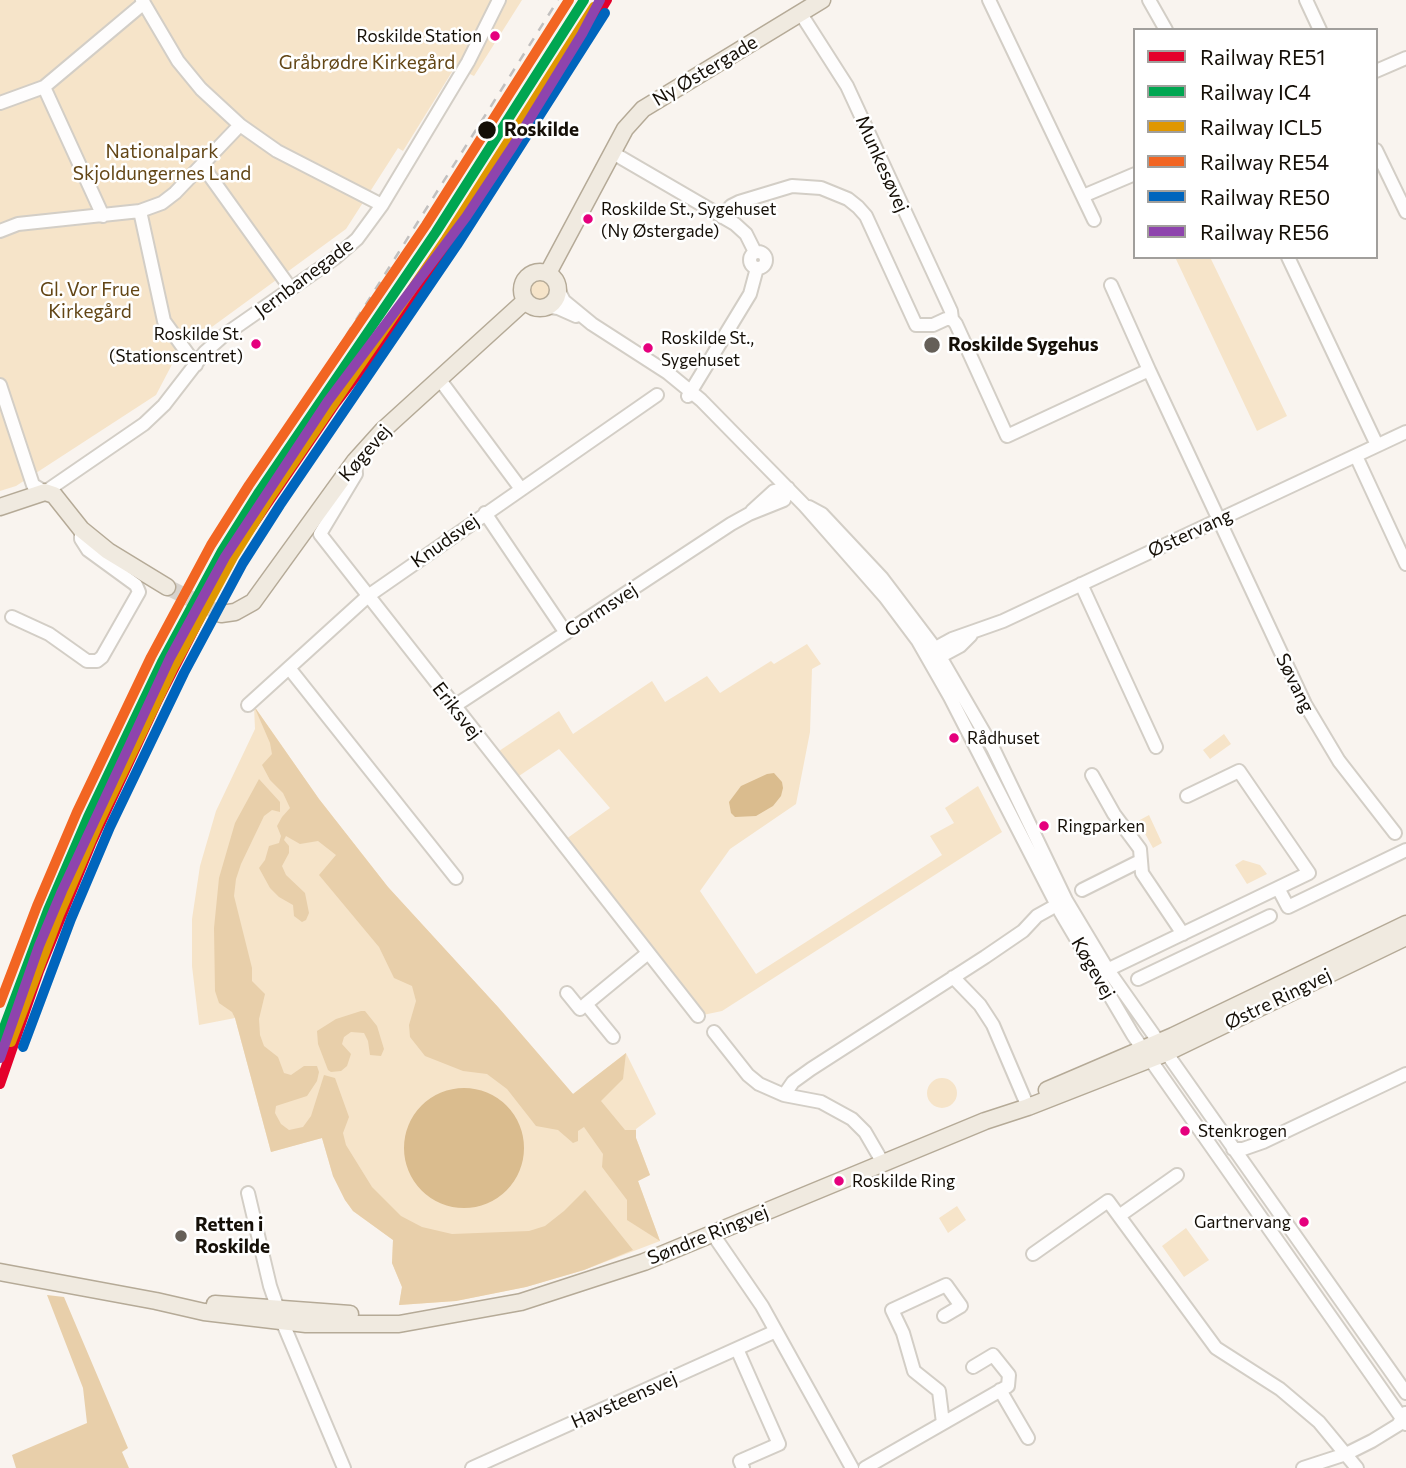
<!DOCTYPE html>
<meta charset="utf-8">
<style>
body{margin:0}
#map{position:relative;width:1406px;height:1468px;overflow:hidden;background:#f9f4ef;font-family:Commissioner,sans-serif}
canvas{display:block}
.legend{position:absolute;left:1133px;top:28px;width:245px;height:231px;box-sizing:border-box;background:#fff;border:2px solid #a19f9c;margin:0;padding:9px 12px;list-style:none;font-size:21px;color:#150f07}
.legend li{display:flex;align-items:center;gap:14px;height:35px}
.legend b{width:35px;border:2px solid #a19f9c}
</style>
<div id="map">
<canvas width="1406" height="1468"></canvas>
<ul class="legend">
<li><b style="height:9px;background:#e4002b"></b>Railway RE51</li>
<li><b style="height:9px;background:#00a651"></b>Railway IC4</li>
<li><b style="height:9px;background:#e09701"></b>Railway ICL5</li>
<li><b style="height:9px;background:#f26522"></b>Railway RE54</li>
<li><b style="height:9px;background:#0065bd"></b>Railway RE50</li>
<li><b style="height:9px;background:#8e44ad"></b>Railway RE56</li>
</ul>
</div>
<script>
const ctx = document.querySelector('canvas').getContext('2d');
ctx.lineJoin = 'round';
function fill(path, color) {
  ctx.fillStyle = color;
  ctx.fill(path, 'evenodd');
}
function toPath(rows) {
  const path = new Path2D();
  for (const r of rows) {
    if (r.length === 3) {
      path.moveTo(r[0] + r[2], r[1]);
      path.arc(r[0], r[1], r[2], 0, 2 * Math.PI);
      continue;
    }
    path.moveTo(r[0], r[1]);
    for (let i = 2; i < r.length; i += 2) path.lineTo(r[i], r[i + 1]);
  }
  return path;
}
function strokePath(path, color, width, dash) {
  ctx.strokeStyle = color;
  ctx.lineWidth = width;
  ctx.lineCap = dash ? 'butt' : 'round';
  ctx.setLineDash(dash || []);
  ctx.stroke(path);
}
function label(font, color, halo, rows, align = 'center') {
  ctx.font = font + ' Commissioner,sans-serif';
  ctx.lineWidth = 5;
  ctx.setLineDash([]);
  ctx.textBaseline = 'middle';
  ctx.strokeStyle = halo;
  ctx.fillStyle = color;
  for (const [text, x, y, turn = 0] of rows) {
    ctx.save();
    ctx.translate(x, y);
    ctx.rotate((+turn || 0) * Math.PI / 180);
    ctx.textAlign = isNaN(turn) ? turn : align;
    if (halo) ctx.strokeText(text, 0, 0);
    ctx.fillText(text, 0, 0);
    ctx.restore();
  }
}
const green = toPath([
 [0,0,522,0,474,76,455,67,403,151,398,148,346,229,179,351,156,395,16,486,0,491],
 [1175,257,1210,257,1287,416,1257,431],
 [540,290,12],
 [807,644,821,664,812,669,810,732,796,804,730,849,700,891,756,974,942,855,930,836,954,823,945,808,978,786,1002,832,722,1011,703,1015,566,839,610,808,559,749,516,778,496,753,559,711,573,734,652,681,665,702,707,676,720,693,771,661,774,664],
 [254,706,319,799,388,887,498,1007,573,1094,626,1053,656,1114,636,1129,636,1138,650,1175,638,1181,660,1241,584,1270,526,1287,456,1301,399,1305,402,1287,392,1263,393,1240,353,1211,345,1200,333,1176,322,1138,271,1152,235,1018,199,1025,192,966,192,919,200,866,216,811,255,729],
 [1224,734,1231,744,1210,759,1203,750],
 [1149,815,1162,843,1153,848,1138,821],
 [1243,860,1260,865,1267,874,1247,884,1235,865],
 [942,1093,15],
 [957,1206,966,1220,948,1233,939,1218],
 [1186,1228,1209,1260,1184,1277,1162,1246]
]);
const forest = toPath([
 [254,706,319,799,388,887,498,1007,573,1094,626,1053,623,1079,601,1101,625,1130,636,1130,636,1138,650,1175,638,1181,660,1241,627,1220,627,1200,602,1167,603,1154,584,1127,578,1131,578,1141,573,1143,558,1130,536,1126,507,1089,487,1074,463,1071,425,1056,410,1037,409,1025,416,1001,412,986,394,978,379,947,319,875,336,855,318,841,300,844,286,836,284,840,289,846,289,853,282,866,286,875,305,893,309,913,306,920,302,922,294,916,293,905,279,897,270,888,259,868,265,860,269,846,279,843,281,836,277,826,282,817,290,808,283,793,270,780,262,765,272,754,270,743],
 [259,779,280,802,280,812,272,810,264,816,241,864,236,879,234,896,252,968,252,981,265,994,259,1019,260,1035,264,1046,278,1057,284,1073,291,1075,304,1066,317,1066,319,1072,317,1081,307,1096,276,1106,275,1113,281,1124,289,1130,303,1127,311,1116,324,1075,335,1078,349,1117,343,1133,346,1145,372,1187,401,1216,422,1227,452,1234,529,1231,545,1226,564,1211,585,1190,633,1250,584,1270,526,1287,456,1301,399,1305,402,1287,392,1263,393,1240,353,1211,345,1200,333,1176,322,1138,271,1152,235,1018,232,1012,219,1003,215,991,214,928,219,878,235,823],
 [361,1011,365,1011,377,1026,384,1049,381,1056,370,1055,368,1041,364,1033,351,1032,344,1037,342,1044,351,1054,347,1066,341,1071,331,1072,328,1070,318,1044,317,1031,336,1019],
 [47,1295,64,1297,128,1448,122,1452,129,1468,16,1468,12,1455,87,1423,83,1388]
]);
const water = toPath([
 [774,773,782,782,783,788,781,796,773,806,756,816,735,817,731,813,729,802,741,786,767,774],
 [464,1148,60]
]);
const majorTunnel = toPath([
 [167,587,221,614]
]);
const minor = toPath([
 [142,0,178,61,201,89,240,125,277,151,382,205],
 [989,0,1094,220],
 [1149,0,1166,30],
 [1306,0,1320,30],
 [801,14,847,86,951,311,952,319],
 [1376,71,1406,58],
 [44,87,103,216],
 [0,103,44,87,144,3],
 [1376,150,1406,212],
 [613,153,735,224,746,234,755,252],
 [202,165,291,289],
 [1083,196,1135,174],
 [140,211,164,321,196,365],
 [722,217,731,206,739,202,792,186,821,188,848,199,858,207,866,216,916,325,933,325,946,319,952,319,956,324,1007,436,1149,370,1305,704,1339,761,1395,833],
 [0,231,18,224,140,211,162,203,175,193,240,125],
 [758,260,8],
 [1288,257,1377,445],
 [1111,285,1149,370],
 [559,291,564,301,592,324,668,373,701,400,805,506,885,597,918,641,950,697,1061,913,1133,1035,1406,1424],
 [549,307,558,308,576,316],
 [440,380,521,489],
 [0,385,33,485,45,492,144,424,164,405,205,352,223,336,335,258,357,239,382,205,468,62,499,0],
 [688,396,750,294,757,268],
 [1356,456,1406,564],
 [355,461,356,474,320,534,698,1016],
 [809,507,822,514,882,578,935,648,993,748,1066,900,1108,970,1406,1393],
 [752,511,774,491,788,488],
 [485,513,566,633],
 [1081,584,1156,747],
 [12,617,49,634,87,661,97,661,102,657,139,592,136,585,88,550,81,539,81,529],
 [930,651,952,639,1003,621,1406,432],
 [934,660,960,646,971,635],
 [289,668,456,878],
 [248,705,368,596,657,395],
 [453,707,731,524,749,514,784,500,788,488],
 [1092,775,1114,814,1140,849,1142,873,1183,934],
 [1278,888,1288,907,1406,850],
 [1082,890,1140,861],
 [1103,972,1309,873,1239,771,1187,796],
 [953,977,980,1005,993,1025,1028,1107],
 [1138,979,1270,916],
 [567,993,580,1009,586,1004],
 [714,1032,748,1075,759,1084,784,1095,821,1102,852,1119,865,1132,883,1163],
 [613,1037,586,1004,648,953],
 [784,1095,793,1082,811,1069,985,957,1023,931,1037,916,1064,901],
 [1233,1149,1243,1149,1263,1142,1406,1074],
 [248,1193,270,1286,282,1321,344,1468],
 [1119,1216,1177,1175],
 [712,1233,762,1306,852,1468],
 [1033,1254,1108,1201,1216,1348,1280,1389,1319,1422,1357,1468],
 [737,1349,779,1444,740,1461,743,1468],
 [1000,1390,1028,1438],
 [943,1423,939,1391,914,1371,903,1333,892,1310,946,1285,961,1306,944,1316],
 [472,1468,776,1331],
 [865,1468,1008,1386,1009,1375,993,1355,973,1367],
 [1303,1468,1346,1454,1372,1441,1398,1425,1405,1413]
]);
const major = toPath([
 [540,290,18],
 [548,273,625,129,643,109,822,0],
 [0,507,45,492,54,495,81,529,108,551,167,587],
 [221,614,235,612,253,602,355,461,382,431,525,301],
 [1047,1090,1173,1036,1406,924],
 [0,1272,156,1301,204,1312,306,1324,399,1324,521,1302,644,1262,985,1121,1028,1107,1166,1053,1406,937],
 [215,1304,350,1314]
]);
const rail = toPath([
 [308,396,558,0]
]);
const rail1 = toPath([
 [0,1084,39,971,91,844,158,700,231,557,335,404,435,273,491,190,607,0]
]);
const rail2 = toPath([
 [0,1038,48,910,88,817,162,662,222,551,259,492,436,232,584,0]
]);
const rail3 = toPath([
 [11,1042,59,915,99,822,173,668,233,557,269,499,446,239,594,7]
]);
const rail4 = toPath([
 [0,1003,37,906,77,812,151,657,211,545,249,485,426,225,569,0]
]);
const rail5 = toPath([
 [23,1047,71,919,110,827,184,673,243,563,280,505,457,245,605,13]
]);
const rail6 = toPath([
 [0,1058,39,946,62,891,170,658,225,557,328,401,466,217,513,146,582,34,600,0]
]);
const markers = [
 [495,36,6,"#e5007d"],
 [487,130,10,"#150f07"],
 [588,219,6,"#e5007d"],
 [256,344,6,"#e5007d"],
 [932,345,9,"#655f58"],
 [648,348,6,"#e5007d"],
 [954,738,6,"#e5007d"],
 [1044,826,6,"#e5007d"],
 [1185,1131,6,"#e5007d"],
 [839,1181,6,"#e5007d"],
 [1304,1222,6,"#e5007d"],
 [181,1236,7,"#655f58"]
];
const busNames = [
 ["Roskilde Station",482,36,"right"],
 ["Roskilde St., Sygehuset",601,209],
 ["(Ny Østergade)",601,231],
 ["Roskilde St.",243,334,"right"],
 ["(Stationscentret)",243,356,"right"],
 ["Roskilde St.,",661,338],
 ["Sygehuset",661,360],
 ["Rådhuset",967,738],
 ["Ringparken",1057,826],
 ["Stenkrogen",1198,1131],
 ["Roskilde Ring",852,1181],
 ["Gartnervang",1291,1222,"right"]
];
const parkNames = [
 ["Gråbrødre Kirkegård",367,63],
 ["Nationalpark",162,152],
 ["Skjoldungernes Land",162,174],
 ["Gl. Vor Frue",90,290],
 ["Kirkegård",90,312]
];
const streetNames = [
 ["Ny Østergade",705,71,-31],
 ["Munkesøvej",882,164,66],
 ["Jernbanegade",304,278,-37],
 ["Køgevej",365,453,-49],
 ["Østervang",1190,533,-25],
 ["Knudsvej",445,541,-35],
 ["Gormsvej",601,610,-33],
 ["Søvang",1295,683,64],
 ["Eriksvej",457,711,52],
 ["Køgevej",1093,968,60],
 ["Østre Ringvej",1278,999,-26],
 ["Søndre Ringvej",708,1235,-22],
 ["Havsteensvej",624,1400,-24]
];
const stopNames = [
 ["Roskilde",504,130]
];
const poiNames = [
 ["Roskilde Sygehus",948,345],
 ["Retten i",195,1225],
 ["Roskilde",195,1247]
];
fill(green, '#f6e4c9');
fill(forest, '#e8cfaa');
fill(water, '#dabc8e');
strokePath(majorTunnel, '#d7d2cc', 16, [16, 8]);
strokePath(minor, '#d3cec6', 16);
strokePath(major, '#b5aa97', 19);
strokePath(minor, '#fefdfd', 12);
strokePath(major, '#f0eae0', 16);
strokePath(rail, '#c2c0bf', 2.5, [9, 9]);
strokePath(rail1, '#e4002b', 10);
strokePath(rail2, '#00a651', 10);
strokePath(rail3, '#e09701', 10);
strokePath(rail4, '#f26522', 10);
strokePath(rail5, '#0065bd', 10);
strokePath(rail6, '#8e44ad', 10);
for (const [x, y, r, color] of markers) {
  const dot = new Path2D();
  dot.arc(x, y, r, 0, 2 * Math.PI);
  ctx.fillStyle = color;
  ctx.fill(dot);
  strokePath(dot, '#fff', 2.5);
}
label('17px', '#150f07', '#fff', busNames, 'left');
label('19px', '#634616', '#fff', parkNames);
label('19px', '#150f07', '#fff', streetNames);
label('bold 19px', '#150f07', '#fff', stopNames, 'left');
label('bold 19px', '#150f07', '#fff', poiNames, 'left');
</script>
